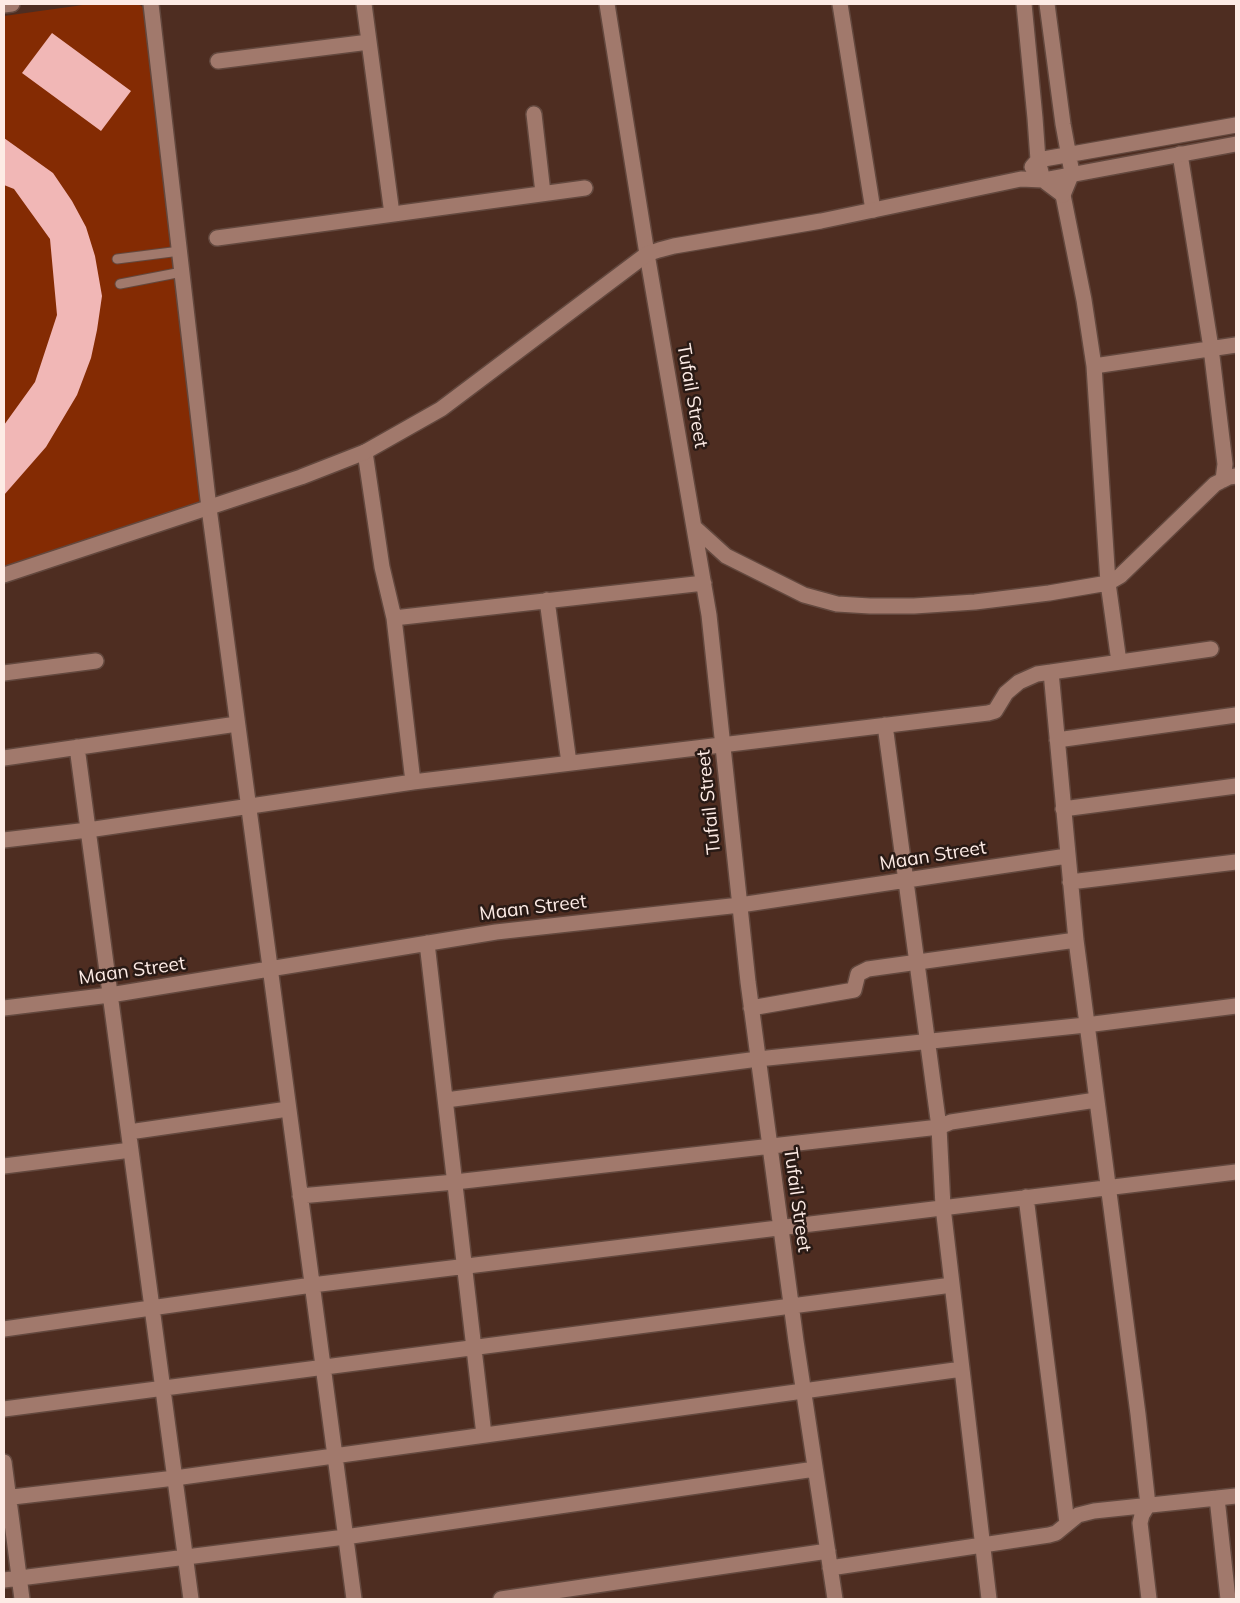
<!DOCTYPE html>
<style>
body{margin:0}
#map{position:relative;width:1240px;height:1603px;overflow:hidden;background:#4e2d21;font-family:Mulish,sans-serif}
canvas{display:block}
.frame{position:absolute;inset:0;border:5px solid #fdebe5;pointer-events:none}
</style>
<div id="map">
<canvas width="1240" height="1603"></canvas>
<div class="frame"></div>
</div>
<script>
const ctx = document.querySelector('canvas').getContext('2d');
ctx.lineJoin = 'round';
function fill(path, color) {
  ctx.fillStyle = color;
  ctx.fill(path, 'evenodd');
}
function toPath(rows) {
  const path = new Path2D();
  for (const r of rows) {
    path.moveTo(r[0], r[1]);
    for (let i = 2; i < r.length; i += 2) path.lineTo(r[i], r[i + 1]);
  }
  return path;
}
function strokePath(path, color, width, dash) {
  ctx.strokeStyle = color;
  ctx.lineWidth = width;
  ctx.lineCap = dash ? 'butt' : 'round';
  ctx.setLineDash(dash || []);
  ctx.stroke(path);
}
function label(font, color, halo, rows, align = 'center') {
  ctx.font = font + ' Mulish,sans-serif';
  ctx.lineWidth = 5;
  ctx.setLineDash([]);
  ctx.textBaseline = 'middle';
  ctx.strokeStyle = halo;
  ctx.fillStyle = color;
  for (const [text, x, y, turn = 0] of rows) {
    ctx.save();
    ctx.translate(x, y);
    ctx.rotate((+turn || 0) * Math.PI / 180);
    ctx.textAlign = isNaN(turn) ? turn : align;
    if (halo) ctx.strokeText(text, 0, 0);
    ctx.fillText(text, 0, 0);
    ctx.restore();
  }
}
const green = toPath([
 [90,4,138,4,149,11,202,502,4,568,4,16]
]);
const building = toPath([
 [52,33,131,91,101,131,22,73],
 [4,138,53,173,72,201,86,227,95,256,102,296,97,330,91,358,77,395,46,447,4,495,4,425,35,382,57,315,50,239,14,189,4,185]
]);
const service = toPath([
 [117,259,180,251],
 [120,284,182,272]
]);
const minor = toPath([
 [364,4,392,214],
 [607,4,647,254,709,615,748,982,796,1341,835,1599],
 [840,4,873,210],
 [218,61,369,42],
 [534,114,543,193],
 [1180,154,1211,348,1225,464,1223,480],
 [1063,195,1084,300,1094,366,1108,583,1119,662],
 [217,238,585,188],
 [1094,366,1236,345],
 [365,452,382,567,394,618,413,782],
 [209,508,354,1599],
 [694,527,726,556,804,595,837,604,870,606,914,606,975,602,1049,593,1108,583,1120,576,1215,484,1229,477,1236,476],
 [547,600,569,763],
 [394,618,704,583],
 [4,673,96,661],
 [885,725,939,1127,943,1207,989,1599],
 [1057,740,1236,715],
 [77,747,191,1599],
 [4,758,237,724],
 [1063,809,1236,786],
 [4,840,88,830,413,782,988,713,995,711,1006,693,1019,682,1037,674,1051,672],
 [1070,882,1236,862],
 [427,943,484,1435],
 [4,1008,110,995,496,932,740,905,1067,856],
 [751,1008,854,990,858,974,868,969,1076,940],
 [446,1100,758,1059,1086,1025,1236,1006],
 [129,1132,288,1109],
 [4,1166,131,1150],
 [300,1196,455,1182,939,1127,951,1122,1096,1100],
 [1026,1197,1067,1523],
 [4,1329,312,1285,1236,1172],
 [4,1409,952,1285],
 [4,1462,22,1599],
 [4,1498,175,1478,962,1369],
 [1217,1498,1228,1599],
 [830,1568,1049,1535,1056,1533,1078,1515,1094,1511,1236,1496],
 [4,1580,345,1537,815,1469],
 [501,1599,828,1551],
 [1149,1599,1140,1523,1142,1515,1148,1505,1138,1414,1076,940,1051,672,1211,649]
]);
const tertiary = toPath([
 [151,4,209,508],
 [1024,4,1035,118,1038,160,1043,180,1063,195,1072,173,1063,124,1047,4],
 [4,5,12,4],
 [1032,167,1038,160,1236,125],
 [4,575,301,477,365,452,441,409,647,254,659,250,674,246,821,221,1021,179,1043,180,1236,144]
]);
const streetNames = [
 ["Tufail Street",692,396,80],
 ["Tufail Street",709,802,-96],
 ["Maan Street",933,856,-9],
 ["Maan Street",533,908,-7],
 ["Maan Street",132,971,-8],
 ["Tufail Street",797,1200,82]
];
fill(green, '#842b03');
fill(building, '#f1b7b6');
strokePath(service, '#63483e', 11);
strokePath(minor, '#63483e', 18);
strokePath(tertiary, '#63483e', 18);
strokePath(service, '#a1796c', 9);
strokePath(minor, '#a1796c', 15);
strokePath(tertiary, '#a1796c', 15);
label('19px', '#fdebe5', '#291a15', streetNames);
</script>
